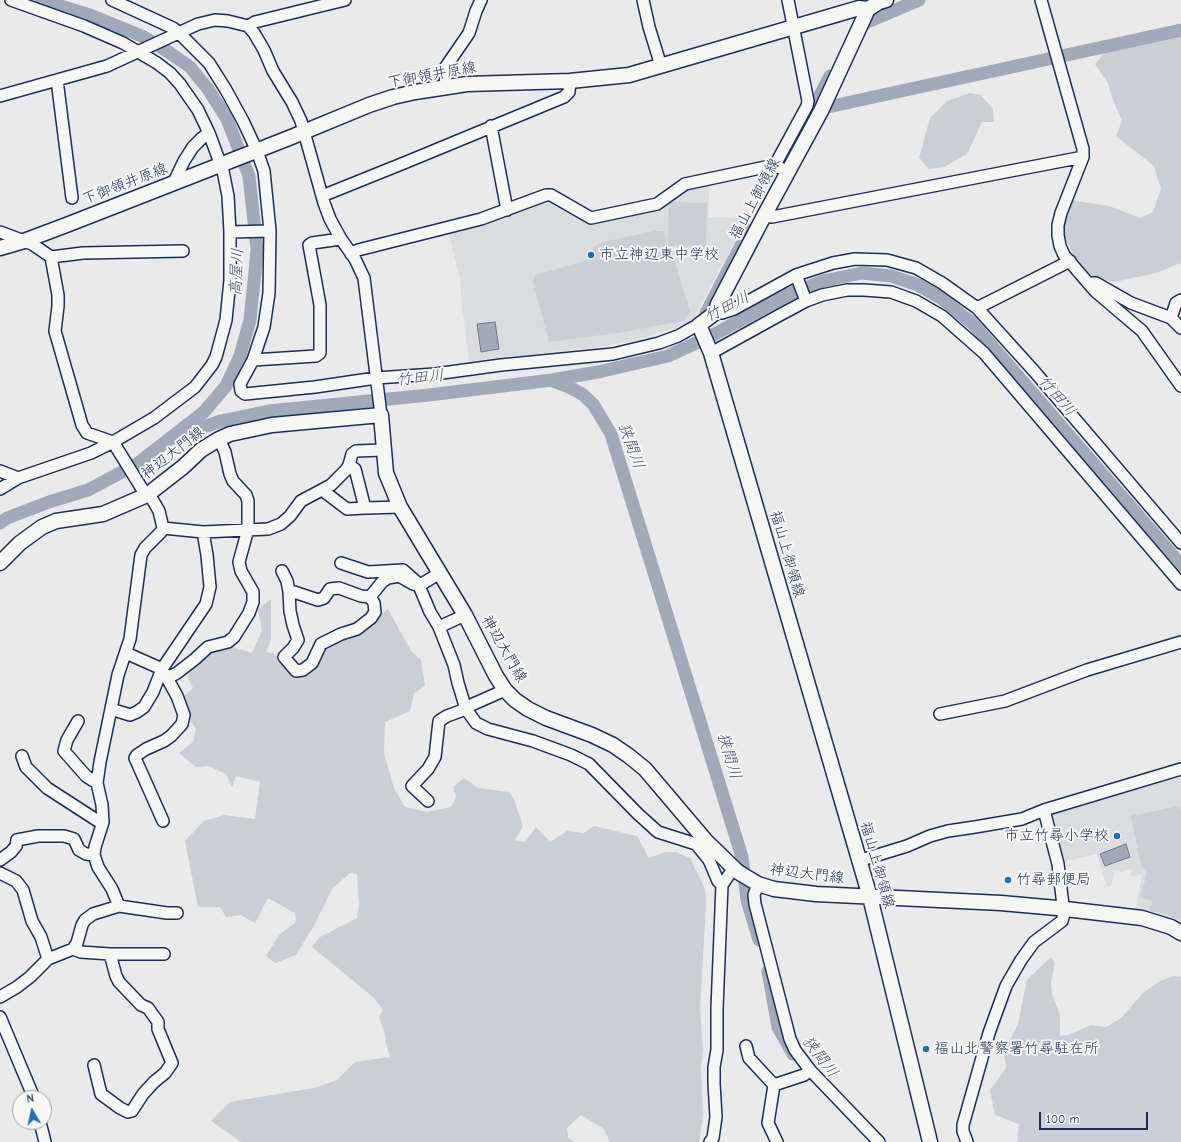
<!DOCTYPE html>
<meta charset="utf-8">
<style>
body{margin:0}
#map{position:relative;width:1181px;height:1142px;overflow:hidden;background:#e9eae9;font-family:"Comic Neue",sans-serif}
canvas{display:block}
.north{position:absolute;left:12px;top:1090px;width:40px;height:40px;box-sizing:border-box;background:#f6f6f2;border:1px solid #9ea6b7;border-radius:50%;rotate:351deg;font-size:11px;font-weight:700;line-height:16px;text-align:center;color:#1b2f5e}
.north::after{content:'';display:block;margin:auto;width:14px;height:18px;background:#1f6fb2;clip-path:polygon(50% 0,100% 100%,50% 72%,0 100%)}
.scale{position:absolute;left:1039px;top:1112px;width:109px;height:18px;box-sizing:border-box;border:2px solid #1b2f5e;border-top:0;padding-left:5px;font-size:12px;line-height:14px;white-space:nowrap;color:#1b2f5e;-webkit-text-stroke:3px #f6f6f2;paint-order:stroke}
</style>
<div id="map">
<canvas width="1181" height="1142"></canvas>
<div class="north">N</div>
<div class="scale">100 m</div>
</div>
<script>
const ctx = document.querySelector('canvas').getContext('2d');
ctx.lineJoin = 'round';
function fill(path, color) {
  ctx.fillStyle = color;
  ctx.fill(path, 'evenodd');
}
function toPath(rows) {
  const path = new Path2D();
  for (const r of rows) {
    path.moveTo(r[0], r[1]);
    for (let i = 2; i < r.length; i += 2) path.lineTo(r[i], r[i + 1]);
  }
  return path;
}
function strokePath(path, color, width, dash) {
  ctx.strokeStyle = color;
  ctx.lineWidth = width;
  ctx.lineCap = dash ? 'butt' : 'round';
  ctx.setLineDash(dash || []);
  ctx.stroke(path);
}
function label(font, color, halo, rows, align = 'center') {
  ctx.font = font + ' "Comic Neue","Klee One",sans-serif';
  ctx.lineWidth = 4;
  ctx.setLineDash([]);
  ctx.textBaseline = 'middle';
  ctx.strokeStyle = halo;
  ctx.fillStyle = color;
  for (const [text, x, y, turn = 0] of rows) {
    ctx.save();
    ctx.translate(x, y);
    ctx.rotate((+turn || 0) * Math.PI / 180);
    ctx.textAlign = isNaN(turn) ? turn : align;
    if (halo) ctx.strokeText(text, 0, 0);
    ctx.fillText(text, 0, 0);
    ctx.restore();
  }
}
const built = toPath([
 [710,181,708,217,747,218,693,320,673,329,632,341,599,347,469,361,462,306,460,279,448,230,544,198,591,220,662,205,687,186],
 [1181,771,1181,924,1160,916,1135,912,1142,874,1131,877,1131,870,1122,872,1115,871,1111,886,1107,887,1097,854,1066,861,1061,866,1048,818,1051,810]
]);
const green = toPath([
 [1181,35,1181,263,1156,273,1114,282,1087,275,1075,259,1064,235,1064,214,1070,200,1109,206,1140,218,1153,212,1161,189,1154,166,1116,136,1122,121,1111,95,1109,85,1095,64,1106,51],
 [970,93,981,95,993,109,994,122,982,122,967,154,944,167,929,169,919,158,930,118,947,101],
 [669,202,707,203,706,247,668,246],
 [655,231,664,231,667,246,671,249,690,311,686,320,624,332,549,342,533,281,536,275,595,258,592,248,603,242],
 [271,599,271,639,266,652,273,653,295,675,319,659,329,646,357,632,388,609,411,651,421,660,425,686,414,693,410,711,385,722,384,753,394,788,405,807,427,812,451,807,456,797,453,787,464,778,478,788,509,792,514,799,523,826,515,840,525,842,536,827,550,842,567,831,584,833,594,826,637,836,649,858,665,852,676,852,690,858,705,889,706,903,700,1009,703,1049,701,1068,703,1115,699,1142,610,1142,604,1129,581,1115,567,1128,568,1137,574,1142,241,1142,211,1121,230,1102,314,1088,337,1080,355,1062,390,1057,386,1043,385,1034,379,1017,383,1010,374,998,312,947,320,937,357,918,359,904,357,874,350,873,332,889,315,924,296,955,275,963,266,956,279,935,296,922,295,913,268,898,255,923,241,915,226,917,220,907,198,907,185,841,204,821,224,815,255,819,260,782,236,776,232,787,226,774,209,766,196,767,179,753,193,742,196,729,189,718,182,698,193,688,188,678,192,663,203,654,218,648,233,647,252,653,262,630,258,609],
 [1179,806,1181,813,1181,920,1162,913,1150,911,1152,901,1140,897,1147,874,1140,861,1131,816],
 [1051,957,1055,963,1051,982,1052,994,1060,1015,1060,1036,1068,1035,1091,1025,1106,1027,1121,1018,1143,993,1160,981,1174,976,1181,977,1181,1142,1017,1142,1019,1124,995,1115,990,1090,1006,1068,1004,1052,1018,1024,1027,980]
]);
const water = toPath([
 [495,322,499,349,481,352,477,324,495,322],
 [1126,844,1130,857,1105,866,1100,854,1126,844]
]);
const river = toPath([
 [865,23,919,0],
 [814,110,1181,30],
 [785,163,830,76],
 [706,313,749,230],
 [553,381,569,387,582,394,593,404,611,434,742,857,747,900,759,940],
 [170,439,221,421,269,411,429,395,552,380,598,372,668,356,713,335,790,294,823,281,862,273,891,276,918,285,941,298,973,324,1181,565],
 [0,523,7,518,49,502,88,490,137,464,204,412,226,386,240,356,250,320,255,272,257,249,249,176,227,119,208,89,190,67,170,53,144,37,90,15,41,0],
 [768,971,778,1027,793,1054]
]);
const minor = toPath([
 [112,0,173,28,178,32,209,63,226,90,243,121,257,151,264,171,270,231,269,293,264,327,253,360,240,384,241,391,245,394,315,387,376,378,435,374,501,365,613,354,659,343,678,336,692,328,699,325],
 [643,0,649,27,661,66],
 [1041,0,1083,149,1083,157,1061,213,1058,225,1058,235,1060,246,1064,255,1095,291,1142,331,1181,386],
 [248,26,255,22,345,0],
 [57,80,72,198],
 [446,87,445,68,469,33,476,11,481,0],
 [0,96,107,66,198,24,215,20,228,21,248,26,254,33,264,50,273,71,292,102,301,121,324,203,330,219,341,239,355,259,364,278,381,415],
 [491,126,507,210],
 [775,165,807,106,808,101,788,0],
 [173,184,184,161,193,147,202,138,209,133],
 [322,196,404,163,564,97,569,92,570,81],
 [764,216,772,217,1083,157],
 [0,232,32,244,51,257,58,295,58,306,55,331,82,425,87,433,113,442,144,492,152,499,155,504,159,511,163,528,161,532,145,548,141,555,130,639,118,675,100,762,97,783,102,805,103,822,95,847,94,855,98,867,112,889,119,906],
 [230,232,270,231],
 [351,254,358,250,481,219,546,195,551,195,591,218,657,204,685,184,775,165,788,172],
 [51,257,83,253,183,251],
 [796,275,806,301],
 [1088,283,1096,283,1131,303,1171,318,1181,328],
 [977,308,1070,261],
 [715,313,722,313,734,309,796,275,833,263,855,259,887,260,916,268,942,283,977,308,1034,371,1181,543],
 [1171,318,1176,303,1181,300],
 [711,353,778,316,806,301,822,295,847,290,864,290,891,292,916,301,942,316,984,353,1181,584],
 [253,360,316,356,320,353,320,305,309,245,312,243,341,239],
 [349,465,355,469,365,508,400,507],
 [0,471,18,478],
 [0,489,18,478,91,453,113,442,154,418,195,387,212,365,216,357,226,320,230,280,230,232,228,196,223,171,209,133,198,110,180,84,170,73,157,63,123,43,84,26,11,0],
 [325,489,326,493,347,509,365,508],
 [163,528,203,532,268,529,281,524,290,516,301,501,331,485,346,470,349,465,352,454,356,451,383,450],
 [341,563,368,572,403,570,420,585,420,588,430,612,439,627,454,665,458,683,466,709,476,723,488,729,533,741,571,755,589,764,638,814,658,832,696,844,709,860,718,881,722,885],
 [282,571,287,581,289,592,290,611,293,625,298,640,293,648,284,657,296,671,303,670,312,663,321,644,341,634,357,629,371,618,375,612,374,603,370,597],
 [289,592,294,592,318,600,324,598,330,589,339,588,361,596,370,597,382,582,388,578,399,576,413,584,420,585,440,573],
 [439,627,465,615],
 [126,653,162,669,177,696,184,715,182,724,171,736,164,741,146,749,137,755,135,758,163,821],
 [167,678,177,673,195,659,208,647,228,642,234,637,249,613,253,602,253,592,241,571,239,562,248,529,248,501,246,495,233,481,230,474,225,452,219,439],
 [111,709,130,715,137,712,144,707,153,692,162,669,206,604,210,587,207,555,203,532],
 [940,714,1005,701,1087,670,1181,642],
 [78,721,67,740,64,751,86,776,97,783],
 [22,756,26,767,47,788,98,821,103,822],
 [428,801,412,786,428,769,435,757,439,721,447,716,466,709,469,706,505,690],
 [0,860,11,852,16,846,17,840,38,836,64,836,74,839,79,850,86,854,94,855],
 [858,861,907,846,930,836,948,831,975,827,1022,819,1044,810,1181,769],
 [0,873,16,881,23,890,32,921,41,937,48,959],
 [758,884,754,895,755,904,790,1039,795,1050,810,1070,879,1142],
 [73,949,81,952,110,954,164,954],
 [0,997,17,987,30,977,48,959,73,949,77,943,82,925,85,920,93,914,119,906,167,913,177,913],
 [0,1017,34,1098],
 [746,1046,749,1058,774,1085],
 [94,1065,101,1094,120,1108,128,1112,132,1111,143,1094,154,1082,165,1073,172,1063,158,1029,158,1022,148,1008,141,1005,119,982,116,976,110,954],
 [40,1122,45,1142],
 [710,1142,713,1138,716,1117,714,1083,714,1067,717,1050,717,1008,722,885,733,869],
 [777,1142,768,1123,774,1085,804,1075,810,1070],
 [967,1142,963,1131,963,1125,989,1033,1006,986,1021,960,1034,942,1062,921,1064,914,1058,864,1044,810]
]);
const major = toPath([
 [868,9,821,111,764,216,718,304,715,313,699,325,711,353,870,897,930,1142],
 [0,248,24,241,69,224,289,138,369,105,393,97,415,92,467,84,570,81,629,75,859,8,868,9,879,2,886,0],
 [0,563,20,543,42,527,56,521,103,514,147,495,183,467,201,450,219,439,230,434,272,425,381,415,386,473,400,507,465,615,496,676,505,690,515,700,528,709,546,718,592,735,613,745,629,756,645,769,706,841,738,872,758,884,774,889,816,894,1001,903,1057,908,1142,918,1171,927,1181,933]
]);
const markers = [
 [591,255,4,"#1f6fb2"],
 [1117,836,4,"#1f6fb2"],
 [1008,880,4,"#1f6fb2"],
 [926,1049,4,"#1f6fb2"]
];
const streetNames = [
 ["下御領井原線",432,75,-10],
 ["下御領井原線",125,184,-21],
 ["福山上御領線",755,199,-62],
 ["神辺大門線",173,453,-38],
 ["福山上御領線",787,554,74],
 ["神辺大門線",504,649,60],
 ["福山上御領線",877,865,74],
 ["神辺大門線",807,874,7]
];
const poiNames = [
 ["市立神辺東中学校",599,255],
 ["市立竹尋小学校",1109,836,"right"],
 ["竹尋郵便局",1016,880],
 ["福山北警察署竹尋駐在所",934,1049]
];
const waterNames = [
 ["高屋川",237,272,-87],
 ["竹田川",727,307,-27],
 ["竹田川",420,378,-6],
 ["竹田川",1057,396,49],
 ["狭間川",631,446,70],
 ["狭間川",729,756,73],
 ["狭間川",820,1057,52]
];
fill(built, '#dadcde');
fill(green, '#caced5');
fill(water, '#a2aaba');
strokePath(water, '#6c7995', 1);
strokePath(river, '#a2aaba', 13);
strokePath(minor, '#1b2f5e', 14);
strokePath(major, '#1b2f5e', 17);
strokePath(minor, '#f6f6f2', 11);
strokePath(major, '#f6f6f2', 14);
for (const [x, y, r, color] of markers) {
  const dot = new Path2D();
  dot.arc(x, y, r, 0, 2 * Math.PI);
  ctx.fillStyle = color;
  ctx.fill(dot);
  strokePath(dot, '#f6f6f2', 1.5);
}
label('15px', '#1b2f5e', '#f6f6f2', streetNames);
label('15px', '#1b2f5e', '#f6f6f2', poiNames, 'left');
label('italic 16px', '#44547a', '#f6f6f2', waterNames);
</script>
